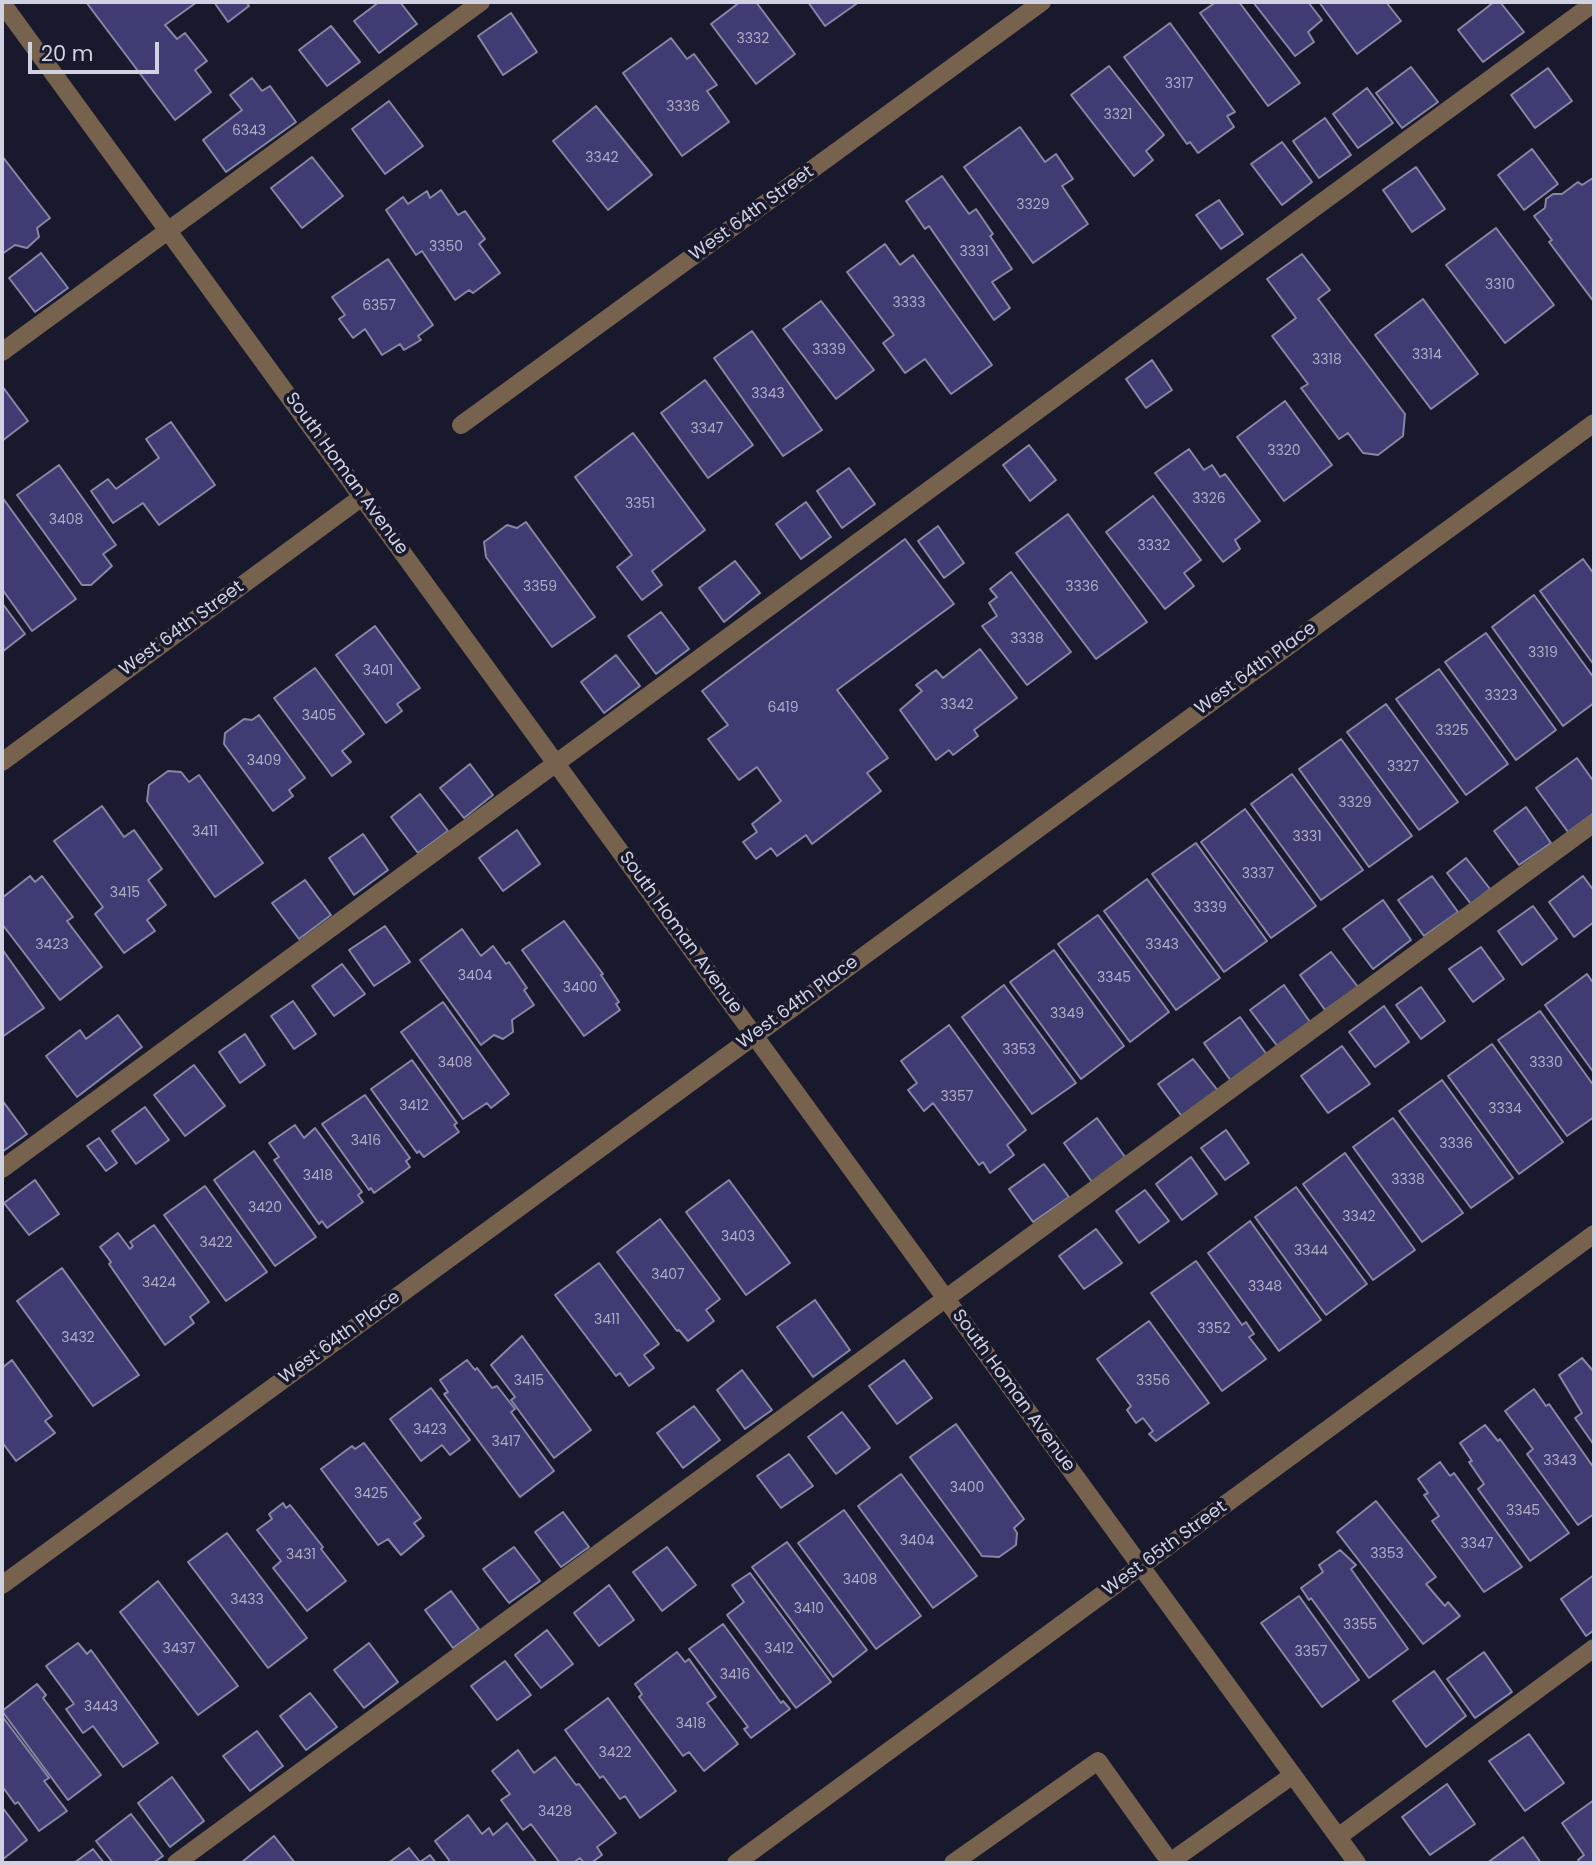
<!DOCTYPE html>
<style>
body{margin:0}
#map{position:relative;width:1596px;height:1865px;overflow:hidden;background:#19192e;font-family:Poppins,sans-serif}
canvas{display:block}
.frame{position:absolute;inset:0;border:4px solid #d1d2e1;pointer-events:none}
.scale{position:absolute;left:28px;top:42px;width:131px;height:32px;box-sizing:border-box;border:4px solid #d1d2e1;border-top:0;padding-left:9px;font-size:21px;line-height:24px;white-space:nowrap;color:#d1d2e1;-webkit-text-stroke:5px #19192e;paint-order:stroke}
</style>
<div id="map">
<canvas width="1596" height="1865"></canvas>
<div class="frame"></div>
<div class="scale">20 m</div>
</div>
<script>
const ctx = document.querySelector('canvas').getContext('2d');
ctx.lineJoin = 'round';
function fill(path, color) {
  ctx.fillStyle = color;
  ctx.fill(path, 'evenodd');
}
function toPath(rows) {
  const path = new Path2D();
  for (const r of rows) {
    path.moveTo(r[0], r[1]);
    for (let i = 2; i < r.length; i += 2) path.lineTo(r[i], r[i + 1]);
  }
  return path;
}
function strokePath(path, color, width, dash) {
  ctx.strokeStyle = color;
  ctx.lineWidth = width;
  ctx.lineCap = dash ? 'butt' : 'round';
  ctx.setLineDash(dash || []);
  ctx.stroke(path);
}
function label(font, color, halo, rows, align = 'center') {
  ctx.font = font + ' Poppins,sans-serif';
  ctx.lineWidth = 7;
  ctx.setLineDash([]);
  ctx.textBaseline = 'middle';
  ctx.strokeStyle = halo;
  ctx.fillStyle = color;
  for (const [text, x, y, turn = 0] of rows) {
    ctx.save();
    ctx.translate(x, y);
    ctx.rotate((+turn || 0) * Math.PI / 180);
    ctx.textAlign = isNaN(turn) ? turn : align;
    if (halo) ctx.strokeText(text, 0, 0);
    ctx.fillText(text, 0, 0);
    ctx.restore();
  }
}
const building = toPath([
 [86,2,197,2,165,25,177,39,185,33,207,61,195,70,211,92,175,120,86,2],
 [214,2,246,2,249,6,228,22,214,2],
 [379,2,400,2,417,24,379,53,354,21,379,2],
 [740,2,756,2,795,54,756,84,711,24,740,2],
 [808,2,859,2,825,26,808,2],
 [1216,2,1239,2,1300,83,1268,106,1200,13,1216,2],
 [1253,2,1308,2,1322,20,1308,32,1314,42,1295,56,1253,2],
 [1319,2,1386,2,1401,21,1357,54,1319,2],
 [1494,2,1500,2,1524,32,1483,62,1458,30,1494,2],
 [511,13,537,52,503,75,478,36,511,13],
 [1170,23,1235,112,1227,116,1234,127,1198,153,1190,142,1187,144,1124,57,1170,23],
 [331,26,360,62,327,86,299,50,331,26],
 [671,38,687,59,694,54,717,85,707,91,729,122,682,156,623,73,671,38],
 [1109,66,1164,135,1146,151,1153,160,1134,176,1071,95,1109,66],
 [1411,67,1438,102,1402,128,1376,93,1411,67],
 [1548,68,1572,101,1535,128,1511,95,1548,68],
 [252,78,262,91,270,86,296,122,226,172,203,140,242,110,230,95,252,78],
 [1367,88,1393,123,1358,148,1333,114,1367,88],
 [389,101,423,146,385,174,352,129,389,101],
 [596,106,652,175,608,210,553,141,596,106],
 [1325,118,1351,155,1319,178,1293,141,1325,118],
 [1020,127,1045,162,1056,154,1073,179,1062,186,1088,224,1033,263,964,167,1020,127],
 [1282,142,1312,182,1282,205,1251,164,1282,142],
 [1532,149,1558,184,1524,210,1498,175,1532,149],
 [2,156,50,218,37,228,39,237,27,248,15,245,2,254,2,156],
 [312,157,343,196,302,228,271,188,312,157],
 [1416,167,1445,209,1412,232,1383,190,1416,167],
 [942,176,969,214,976,209,993,234,990,236,1012,269,992,282,1010,308,994,320,929,226,925,229,906,201,942,176],
 [1593,178,1594,179,1594,302,1549,242,1552,240,1534,216,1545,208,1546,199,1553,194,1562,194,1578,182,1582,185,1593,178],
 [441,190,458,215,465,211,485,239,479,244,500,273,473,293,469,290,455,300,422,251,416,255,386,210,403,197,408,204,427,191,430,198,441,190],
 [1219,200,1243,234,1221,249,1196,215,1219,200],
 [1496,228,1554,305,1505,343,1446,265,1496,228],
 [885,244,900,265,913,255,992,365,951,394,925,359,905,373,883,343,894,335,847,272,885,244],
 [41,253,68,288,35,312,9,278,41,253],
 [1302,254,1330,290,1318,299,1405,414,1403,436,1378,455,1363,453,1348,433,1339,439,1301,388,1308,384,1272,336,1296,318,1267,279,1302,254],
 [388,259,433,325,418,336,421,340,404,350,400,344,382,355,365,329,353,338,339,319,345,315,332,297,388,259],
 [1423,299,1478,374,1431,409,1375,335,1423,299],
 [821,301,874,370,836,399,783,329,821,301],
 [752,331,822,430,783,456,714,358,752,331],
 [1152,360,1172,390,1146,408,1126,379,1152,360],
 [705,380,753,445,708,478,661,413,705,380],
 [2,386,28,421,2,441,2,386],
 [1285,401,1332,465,1284,501,1237,437,1285,401],
 [171,422,215,485,159,525,143,503,113,523,91,491,108,479,116,489,159,458,146,439,171,422],
 [633,433,705,530,652,571,662,585,642,600,617,567,632,555,575,477,633,433],
 [1029,445,1056,480,1030,501,1003,465,1029,445],
 [1189,449,1204,470,1212,465,1220,477,1225,474,1260,521,1235,540,1240,549,1223,562,1155,473,1189,449],
 [59,465,116,545,103,554,112,566,91,585,82,585,17,495,59,465],
 [849,468,875,504,842,528,817,491,849,468],
 [1153,496,1201,560,1184,573,1194,586,1165,609,1106,532,1153,496],
 [2,497,76,599,32,631,2,589,2,497],
 [806,502,831,537,801,559,776,524,806,502],
 [1068,514,1147,622,1096,659,1016,553,1068,514],
 [526,522,595,617,552,647,486,557,484,542,507,525,517,528,526,522],
 [938,526,964,563,944,578,918,541,938,526],
 [905,539,954,604,837,690,888,758,867,773,881,791,812,844,806,835,777,856,771,848,756,859,743,842,757,832,752,824,781,801,757,767,739,780,708,739,728,725,702,691,905,539],
 [1583,559,1594,574,1594,665,1540,591,1583,559],
 [735,561,760,593,724,622,699,588,735,561],
 [1011,572,1071,652,1027,685,982,626,997,616,989,603,997,597,990,589,1011,572],
 [1534,595,1594,678,1594,703,1563,726,1492,627,1534,595],
 [2,603,25,634,2,652,2,603],
 [661,612,689,649,656,674,628,636,661,612],
 [375,626,420,688,397,704,402,711,386,723,336,655,375,626],
 [1486,633,1556,730,1516,760,1445,662,1486,633],
 [980,649,1017,698,974,730,978,736,953,755,949,750,936,760,900,710,922,691,916,685,936,670,943,678,980,649],
 [616,655,640,686,604,713,581,682,616,655],
 [315,668,364,734,342,751,351,762,332,776,274,698,315,668],
 [1439,669,1508,764,1466,795,1396,699,1439,669],
 [1386,704,1458,802,1419,830,1347,732,1386,704],
 [259,715,305,778,289,790,293,796,273,811,224,744,225,733,244,719,252,720,259,715],
 [1341,739,1412,836,1369,867,1299,769,1341,739],
 [1577,758,1594,782,1594,813,1568,832,1536,788,1577,758],
 [470,764,493,795,464,818,440,788,470,764],
 [168,771,181,772,189,782,199,775,263,863,215,897,147,801,149,785,168,771],
 [1292,774,1363,870,1321,900,1251,804,1292,774],
 [420,794,448,831,418,853,391,817,420,794],
 [102,806,124,837,134,830,162,869,148,880,166,905,147,920,155,931,124,953,95,914,103,907,54,841,102,806],
 [1526,807,1551,843,1519,865,1494,831,1526,807],
 [1245,809,1316,906,1271,938,1201,842,1245,809],
 [517,830,540,864,503,891,479,858,517,830],
 [363,834,388,870,354,895,329,858,363,834],
 [1196,843,1267,941,1224,972,1152,874,1196,843],
 [1466,858,1490,889,1471,904,1447,873,1466,858],
 [30,876,35,882,42,876,73,917,67,921,102,967,60,1000,2,924,2,898,30,876],
 [1432,876,1458,912,1424,936,1398,900,1432,876],
 [1583,876,1594,891,1594,922,1574,937,1549,902,1583,876],
 [1147,879,1220,978,1176,1010,1104,911,1147,879],
 [305,880,331,915,299,939,272,903,305,880],
 [1383,900,1411,940,1373,969,1343,929,1383,900],
 [1533,906,1557,939,1522,965,1498,931,1533,906],
 [1098,915,1169,1012,1130,1042,1058,944,1098,915],
 [564,921,603,974,601,975,619,1002,616,1004,620,1010,584,1036,522,950,564,921],
 [385,926,410,962,374,986,349,950,385,926],
 [462,929,481,956,493,946,506,964,509,962,527,988,524,990,534,1005,512,1020,513,1032,503,1039,494,1035,481,1045,420,960,462,929],
 [1481,947,1504,979,1473,1002,1449,969,1481,947],
 [2,949,44,1008,2,1037,2,949],
 [1054,950,1124,1046,1081,1079,1010,982,1054,950],
 [1331,952,1358,987,1325,1010,1300,975,1331,952],
 [342,964,365,994,334,1016,312,986,342,964],
 [1587,974,1594,984,1594,1073,1545,1005,1587,974],
 [1004,985,1076,1083,1032,1114,962,1017,1004,985],
 [1284,985,1310,1022,1278,1047,1250,1010,1284,985],
 [1421,987,1445,1021,1421,1039,1396,1005,1421,987],
 [293,1001,316,1034,294,1049,271,1016,293,1001],
 [443,1002,509,1094,491,1108,487,1103,463,1119,401,1032,443,1002],
 [1384,1006,1409,1042,1375,1067,1349,1032,1384,1006],
 [1540,1011,1594,1086,1594,1117,1567,1136,1498,1040,1540,1011],
 [118,1015,142,1047,77,1097,46,1056,80,1030,86,1039,118,1015],
 [1240,1017,1267,1055,1231,1081,1204,1043,1240,1017],
 [949,1025,1026,1130,1007,1145,1014,1155,990,1173,983,1162,979,1165,933,1103,924,1111,908,1090,917,1083,901,1061,949,1025],
 [245,1034,265,1065,240,1083,219,1052,245,1034],
 [1492,1044,1563,1142,1519,1174,1448,1076,1492,1044],
 [1342,1046,1370,1084,1328,1113,1301,1076,1342,1046],
 [1193,1059,1219,1092,1183,1118,1158,1084,1193,1059],
 [412,1060,457,1123,454,1125,459,1132,424,1157,419,1151,417,1153,371,1089,412,1060],
 [194,1065,225,1106,185,1136,154,1095,194,1065],
 [1442,1080,1513,1178,1471,1208,1399,1111,1442,1080],
 [365,1095,410,1158,406,1161,410,1167,374,1193,371,1188,369,1190,322,1124,365,1095],
 [2,1100,27,1134,2,1152,2,1100],
 [145,1107,169,1140,136,1164,112,1131,145,1107],
 [1097,1118,1125,1157,1092,1182,1064,1143,1097,1118],
 [1393,1118,1463,1213,1422,1242,1353,1147,1393,1118],
 [295,1125,304,1138,315,1128,362,1192,358,1195,363,1202,327,1228,322,1221,319,1224,274,1160,279,1157,269,1143,295,1125],
 [1226,1130,1249,1163,1225,1180,1201,1148,1226,1130],
 [99,1138,117,1163,106,1171,87,1146,99,1138],
 [254,1151,316,1237,275,1266,214,1180,254,1151],
 [1345,1153,1415,1250,1373,1280,1303,1184,1345,1153],
 [1191,1157,1217,1194,1182,1220,1156,1184,1191,1157],
 [1044,1164,1069,1197,1033,1222,1009,1189,1044,1164],
 [35,1180,59,1214,29,1235,4,1203,35,1180],
 [729,1180,790,1263,746,1295,686,1212,729,1180],
 [205,1186,267,1272,226,1301,164,1215,205,1186],
 [1296,1187,1367,1284,1326,1315,1255,1217,1296,1187],
 [1145,1190,1169,1221,1139,1243,1116,1211,1145,1190],
 [660,1219,720,1299,706,1310,714,1321,688,1341,679,1330,677,1331,617,1252,660,1219],
 [1250,1221,1321,1320,1279,1351,1208,1253,1250,1221],
 [154,1225,209,1302,190,1317,194,1323,165,1345,109,1264,111,1262,100,1247,118,1233,130,1249,133,1246,130,1242,154,1225],
 [1096,1229,1122,1263,1084,1289,1059,1256,1096,1229],
 [1196,1261,1242,1325,1246,1322,1254,1334,1249,1337,1266,1359,1222,1391,1151,1293,1196,1261],
 [599,1263,659,1344,644,1355,654,1368,629,1386,620,1373,616,1376,555,1295,599,1263],
 [62,1268,139,1375,93,1406,17,1301,62,1268],
 [815,1300,850,1350,813,1377,777,1327,815,1300],
 [1149,1321,1209,1403,1156,1441,1149,1434,1153,1431,1143,1418,1136,1423,1127,1410,1131,1406,1097,1359,1149,1321],
 [522,1336,591,1430,554,1458,511,1400,515,1397,491,1365,522,1336],
 [1582,1358,1594,1372,1594,1445,1575,1418,1582,1413,1559,1375,1582,1358],
 [12,1360,52,1416,45,1421,55,1433,16,1461,2,1442,2,1368,12,1360],
 [467,1360,475,1370,477,1368,492,1388,497,1386,515,1409,511,1412,554,1471,520,1497,444,1394,448,1392,440,1380,467,1360],
 [904,1360,932,1398,897,1424,869,1386,904,1360],
 [742,1370,772,1410,745,1429,717,1390,742,1370],
 [431,1388,470,1440,450,1455,442,1445,421,1461,390,1419,431,1388],
 [1534,1389,1546,1406,1549,1404,1594,1468,1594,1514,1578,1525,1527,1454,1533,1449,1505,1411,1534,1389],
 [694,1406,720,1440,683,1468,657,1433,694,1406],
 [842,1412,870,1448,836,1474,808,1437,842,1412],
 [956,1424,1024,1519,1014,1528,1017,1533,1016,1545,999,1557,982,1556,910,1457,956,1424],
 [1485,1425,1498,1441,1500,1439,1569,1533,1530,1561,1478,1489,1484,1484,1469,1462,1472,1461,1460,1443,1485,1425],
 [364,1443,421,1518,414,1523,424,1536,401,1555,388,1539,378,1545,321,1469,352,1446,355,1449,364,1443],
 [789,1454,813,1486,781,1508,757,1476,789,1454],
 [1440,1462,1450,1476,1454,1473,1522,1567,1484,1592,1432,1521,1439,1516,1424,1495,1428,1493,1418,1479,1440,1462],
 [901,1474,977,1576,933,1608,858,1506,901,1474],
 [1376,1501,1436,1577,1426,1584,1445,1606,1448,1602,1460,1616,1423,1644,1337,1532,1376,1501],
 [283,1503,286,1508,290,1505,323,1547,321,1549,346,1581,307,1611,273,1568,281,1561,257,1530,272,1519,269,1514,283,1503],
 [844,1510,921,1616,876,1649,798,1543,844,1510],
 [563,1512,589,1547,561,1567,535,1532,563,1512],
 [227,1533,307,1638,268,1668,188,1562,227,1533],
 [787,1542,867,1650,833,1677,752,1567,787,1542],
 [514,1547,540,1581,509,1603,483,1569,514,1547],
 [667,1547,696,1585,662,1611,633,1572,667,1547],
 [1340,1550,1356,1565,1351,1569,1408,1649,1369,1678,1311,1598,1309,1600,1301,1588,1323,1572,1319,1565,1340,1550],
 [750,1573,831,1682,796,1708,727,1615,744,1602,732,1585,750,1573],
 [1594,1575,1594,1630,1586,1636,1561,1599,1594,1575],
 [158,1581,238,1686,198,1715,120,1612,158,1581],
 [609,1585,634,1620,599,1646,574,1613,609,1585],
 [451,1591,479,1629,453,1648,425,1610,451,1591],
 [1299,1596,1359,1680,1322,1707,1261,1623,1299,1596],
 [723,1624,781,1703,783,1701,790,1709,751,1738,744,1729,748,1727,689,1649,723,1624],
 [547,1630,573,1664,541,1688,515,1655,547,1630],
 [78,1643,87,1654,91,1650,158,1743,123,1767,93,1726,83,1733,66,1709,74,1704,46,1666,78,1643],
 [369,1643,398,1682,364,1708,334,1670,369,1643],
 [677,1652,685,1662,689,1659,716,1697,707,1703,738,1744,704,1771,689,1752,683,1756,639,1697,642,1694,635,1684,677,1652],
 [1484,1652,1512,1692,1475,1718,1447,1679,1484,1652],
 [505,1661,531,1695,497,1720,471,1686,505,1661],
 [1434,1671,1466,1716,1426,1747,1393,1701,1434,1671],
 [37,1684,46,1695,43,1698,101,1775,68,1800,2,1711,37,1684],
 [310,1693,337,1727,306,1750,280,1716,310,1693],
 [608,1698,676,1791,640,1818,625,1796,620,1799,603,1776,600,1778,565,1730,608,1698],
 [2,1716,49,1778,44,1781,67,1811,39,1831,18,1802,15,1804,2,1786,2,1716],
 [257,1731,283,1766,250,1791,223,1756,257,1731],
 [1529,1734,1564,1783,1525,1811,1489,1761,1529,1734],
 [518,1750,534,1773,555,1757,576,1785,579,1784,616,1833,597,1847,602,1855,591,1863,584,1863,580,1858,573,1863,560,1863,531,1824,523,1830,501,1800,510,1794,492,1771,518,1750],
 [172,1777,204,1821,170,1847,138,1803,172,1777],
 [1447,1784,1475,1824,1430,1855,1402,1817,1447,1784],
 [1594,1800,1594,1863,1580,1863,1578,1860,1584,1855,1562,1823,1594,1800],
 [2,1807,27,1840,2,1860,2,1807],
 [131,1814,163,1856,153,1863,113,1863,96,1841,131,1814],
 [468,1815,482,1834,489,1828,493,1835,507,1823,537,1863,448,1863,449,1860,435,1841,468,1815],
 [274,1836,295,1863,243,1863,242,1862,274,1836],
 [1523,1837,1541,1863,1487,1863,1523,1837],
 [409,1848,420,1862,430,1855,436,1863,388,1863,409,1848],
 [93,1849,104,1863,74,1863,93,1849]
]);
const minor = toPath([
 [2,3,1357,1863],
 [2,352,481,2],
 [461,425,1042,2],
 [2,762,362,497],
 [2,1169,1594,3],
 [2,1585,1594,423],
 [1338,1837,1594,1648],
 [176,1863,1594,823],
 [736,1863,1594,1234],
 [953,1863,1098,1761,1170,1862,1293,1775]
]);
const numberNames = [
 ["3332",753,39],
 ["3317",1179,84],
 ["3336",683,107],
 ["3321",1118,115],
 ["6343",249,131],
 ["3342",602,158],
 ["3329",1033,205],
 ["3350",446,247],
 ["3331",974,252],
 ["3310",1500,285],
 ["3333",909,303],
 ["6357",379,306],
 ["3339",829,350],
 ["3314",1427,355],
 ["3318",1327,360],
 ["3343",768,394],
 ["3347",707,429],
 ["3320",1284,451],
 ["3326",1209,499],
 ["3351",640,504],
 ["3408",66,520],
 ["3332",1154,546],
 ["3359",540,587],
 ["3336",1082,587],
 ["3338",1027,639],
 ["3319",1543,653],
 ["3401",378,671],
 ["3323",1501,696],
 ["3342",957,705],
 ["6419",783,708],
 ["3405",319,716],
 ["3325",1452,731],
 ["3409",264,761],
 ["3327",1403,767],
 ["3329",1355,803],
 ["3411",205,832],
 ["3331",1307,837],
 ["3337",1258,874],
 ["3415",125,893],
 ["3339",1210,908],
 ["3423",52,945],
 ["3343",1162,945],
 ["3404",475,976],
 ["3345",1114,978],
 ["3400",580,988],
 ["3349",1067,1014],
 ["3353",1019,1050],
 ["3408",455,1063],
 ["3330",1546,1063],
 ["3357",957,1097],
 ["3412",414,1106],
 ["3334",1505,1109],
 ["3416",366,1141],
 ["3336",1456,1144],
 ["3418",318,1176],
 ["3338",1408,1180],
 ["3420",265,1208],
 ["3342",1359,1217],
 ["3403",738,1237],
 ["3422",216,1243],
 ["3344",1311,1251],
 ["3407",668,1275],
 ["3424",159,1283],
 ["3348",1265,1287],
 ["3411",607,1320],
 ["3352",1214,1329],
 ["3432",78,1338],
 ["3415",529,1381],
 ["3356",1153,1381],
 ["3423",430,1430],
 ["3417",506,1442],
 ["3343",1560,1461],
 ["3400",967,1488],
 ["3425",371,1494],
 ["3345",1523,1511],
 ["3404",917,1541],
 ["3347",1477,1544],
 ["3353",1387,1554],
 ["3431",301,1555],
 ["3408",860,1580],
 ["3433",247,1600],
 ["3410",809,1609],
 ["3355",1360,1625],
 ["3437",179,1649],
 ["3412",779,1649],
 ["3357",1311,1652],
 ["3416",735,1675],
 ["3443",101,1707],
 ["3418",691,1724],
 ["3422",615,1753],
 ["3428",555,1812]
];
const streetNames = [
 ["West 64th Street",752,214,-36],
 ["South Homan Avenue",346,474,54],
 ["West 64th Street",182,629,-36],
 ["West 64th Place",1256,669,-36],
 ["South Homan Avenue",680,933,54],
 ["West 64th Place",798,1003,-36],
 ["West 64th Place",340,1338,-36],
 ["South Homan Avenue",1013,1391,54],
 ["West 65th Street",1165,1549,-36]
];
fill(building, '#3e3c72');
strokePath(building, '#8687a4', 2);
strokePath(minor, '#77624d', 18);
label('14px', '#acacc5', null, numberNames);
label('18px', '#d1d2e1', '#19192e', streetNames);
</script>
